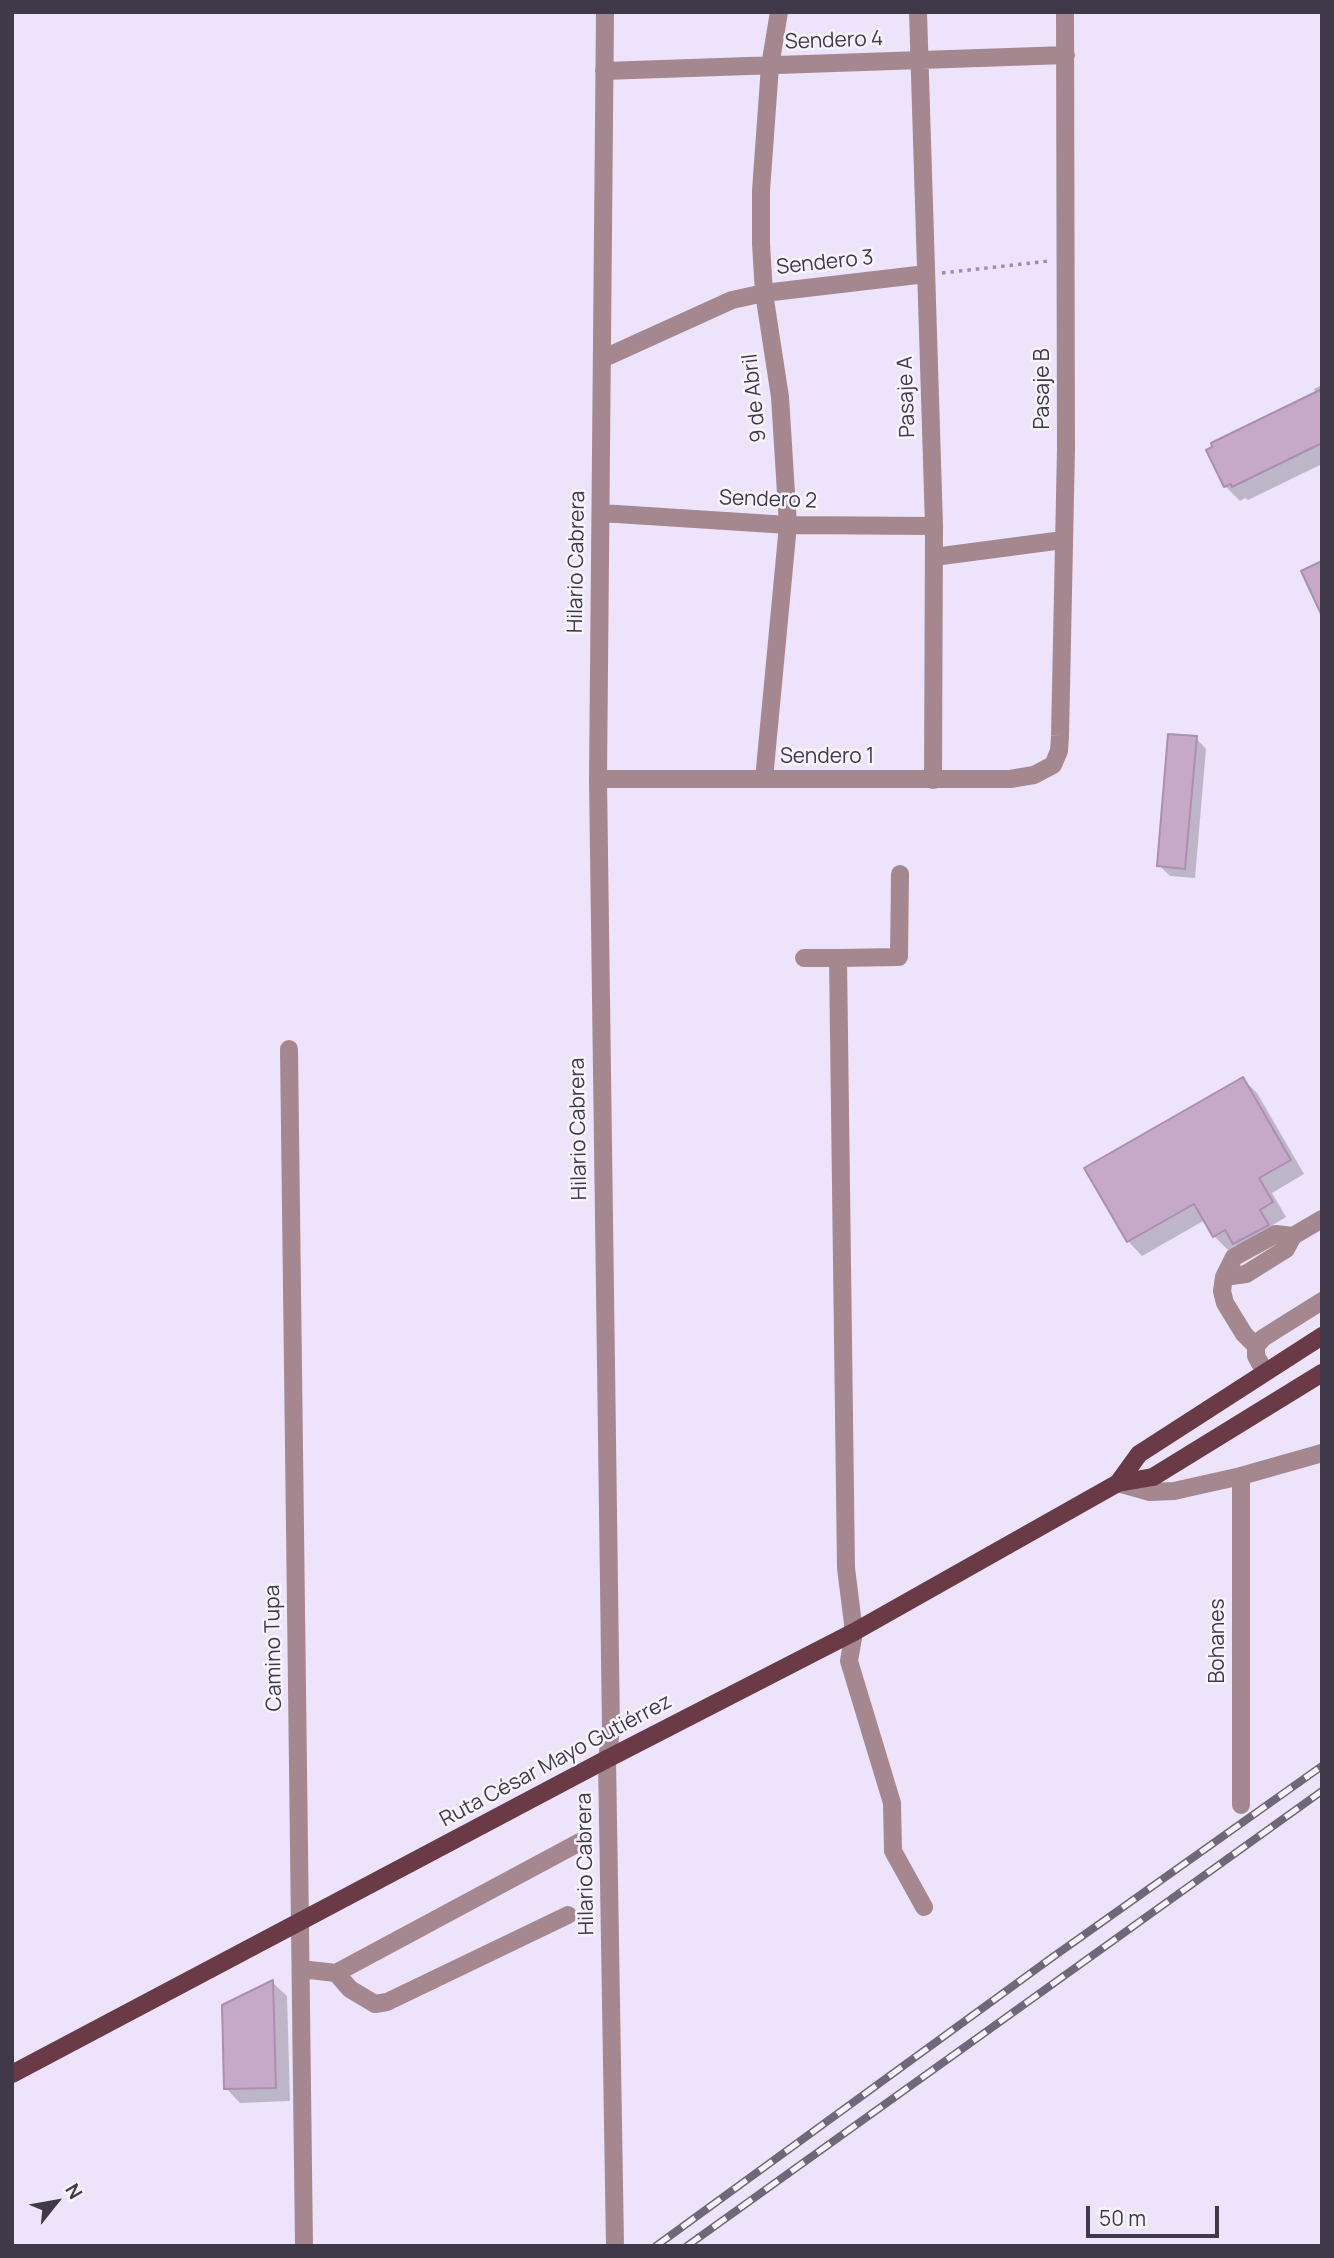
<!DOCTYPE html>
<meta charset="utf-8">
<style>
body{margin:0}
#map{position:relative;width:1334px;height:2258px;overflow:hidden;background:#ede4fb;font-family:Manrope,sans-serif}
canvas{display:block}
.frame{position:absolute;inset:0;border:14px solid #3f3949;pointer-events:none}
.north{position:absolute;left:21px;top:2167px;width:70px;height:70px;-webkit-text-stroke:5px #f7f4fc;paint-order:stroke;rotate:59deg;font-size:19px;font-weight:700;line-height:28px;text-align:center;color:#3f3949}
.north::after{content:'';display:block;margin:auto;width:24px;height:32px;background:#3f3949;clip-path:polygon(50% 0,100% 100%,50% 72%,0 100%)}
.scale{position:absolute;left:1086px;top:2206px;width:133px;height:32px;box-sizing:border-box;border:4px solid #3f3949;border-top:0;padding-left:9px;font-size:21px;line-height:24px;white-space:nowrap;color:#3f3949;-webkit-text-stroke:5px #f7f4fc;paint-order:stroke}
</style>
<div id="map">
<canvas width="1334" height="2258"></canvas>
<div class="frame"></div>
<div class="north">N</div>
<div class="scale">50 m</div>
</div>
<script>
const ctx = document.querySelector('canvas').getContext('2d');
ctx.lineJoin = 'round';
function fill(path, color) {
  ctx.fillStyle = color;
  ctx.fill(path, 'evenodd');
}
function toPath(rows) {
  const path = new Path2D();
  for (const r of rows) {
    path.moveTo(r[0], r[1]);
    for (let i = 2; i < r.length; i += 2) path.lineTo(r[i], r[i + 1]);
  }
  return path;
}
function strokePath(path, color, width, dash) {
  ctx.strokeStyle = color;
  ctx.lineWidth = width;
  ctx.lineCap = dash ? 'butt' : 'round';
  ctx.setLineDash(dash || []);
  ctx.stroke(path);
}
function label(font, color, halo, rows, align = 'center') {
  ctx.font = font + ' Manrope,sans-serif';
  ctx.lineWidth = 5;
  ctx.setLineDash([]);
  ctx.textBaseline = 'middle';
  ctx.strokeStyle = halo;
  ctx.fillStyle = color;
  for (const [text, x, y, turn = 0] of rows) {
    ctx.save();
    ctx.translate(x, y);
    ctx.rotate((+turn || 0) * Math.PI / 180);
    ctx.textAlign = isNaN(turn) ? turn : align;
    if (halo) ctx.strokeText(text, 0, 0);
    ctx.fillText(text, 0, 0);
    ctx.restore();
  }
}
const shadow = toPath([
 [1322,385,1322,464,1248,500,1245,498,1240,501,1225,486,1316,394,1314,389],
 [1196,738,1206,749,1195,878,1170,876,1159,865],
 [1243,1079,1257,1093,1304,1174,1272,1193,1286,1217,1273,1225,1282,1240,1249,1258,1236,1245,1228,1250,1214,1236,1205,1220,1142,1256,1128,1241],
 [272,1982,287,1996,290,2101,240,2103,226,2088]
]);
const building = toPath([
 [1322,389,1322,443,1232,487,1231,484,1224,487,1206,450,1212,447,1211,443,1322,389],
 [1322,561,1322,616,1301,571,1322,561],
 [1168,734,1197,736,1185,869,1157,866,1168,734],
 [1243,1077,1291,1160,1259,1178,1273,1202,1260,1210,1269,1225,1233,1244,1225,1230,1213,1237,1194,1204,1127,1242,1084,1168,1243,1077],
 [273,1980,276,2088,224,2089,222,2005,273,1980]
]);
const path = toPath([
 [942,273,1049,261]
]);
const minor = toPath([
 [605,12,598,779,611,1730,607,1759,615,2246],
 [918,12,934,526,933,780],
 [604,71,1066,55],
 [602,359,732,300,764,293,926,274],
 [601,513,788,525,934,526],
 [934,557,1063,540],
 [598,779,1010,779,1034,775,1053,765,1059,751,1060,736,1066,449,1065,12],
 [764,779,788,525,780,397,764,293,761,244,761,191,770,66,779,12],
 [804,958,838,958,846,1568,854,1632,849,1661,892,1803,893,1851,924,1907],
 [838,958,899,957,900,874],
 [289,1049,304,2246],
 [1224,1277,1246,1274,1286,1249,1293,1236,1322,1219],
 [1256,1346,1244,1334,1225,1303,1222,1291,1224,1277,1234,1257,1276,1234,1293,1236],
 [1265,1372,1256,1356,1256,1346,1263,1338,1322,1301],
 [1241,1476,1241,1805],
 [1118,1483,1150,1492,1174,1491,1241,1476,1322,1453],
 [301,1969,336,1973,350,1989,375,2004,387,2002,568,1915],
 [336,1973,580,1842]
]);
const major = toPath([
 [1118,1483,1139,1454,1322,1336],
 [12,2074,607,1759,854,1632,1118,1483,1153,1477,1322,1373]
]);
const rail = toPath([
 [656,2246,1050,1959,1322,1766],
 [687,2246,1322,1791]
]);
const streetNames = [
 ["Sendero 4",834,41,-2],
 ["Sendero 3",825,263,-6],
 ["Pasaje B",1043,389,-90],
 ["Pasaje A",907,397,-92],
 ["9 de Abril",755,398,-96],
 ["Sendero 2",768,500,2],
 ["Hilario Cabrera",577,562,-89],
 ["Sendero 1",827,757],
 ["Hilario Cabrera",579,1129,-91],
 ["Bohanes",1218,1641,-90],
 ["Camino Tupa",274,1648,-91],
 ["Ruta César Mayo Gutiérrez",556,1761,-28],
 ["Hilario Cabrera",586,1864,-91]
];
fill(shadow, '#0003');
fill(building, '#c6a9c9');
strokePath(building, '#ab8fae', 2);
strokePath(path, '#9991a5', 3.5, [3.5, 5]);
strokePath(minor, '#a5888f', 18);
strokePath(major, '#6a3a47', 18);
strokePath(rail, '#6e6879', 8);
strokePath(rail, '#f7f4fc', 5, [16]);
label('21px', '#3f3949', '#f7f4fc', streetNames);
</script>
